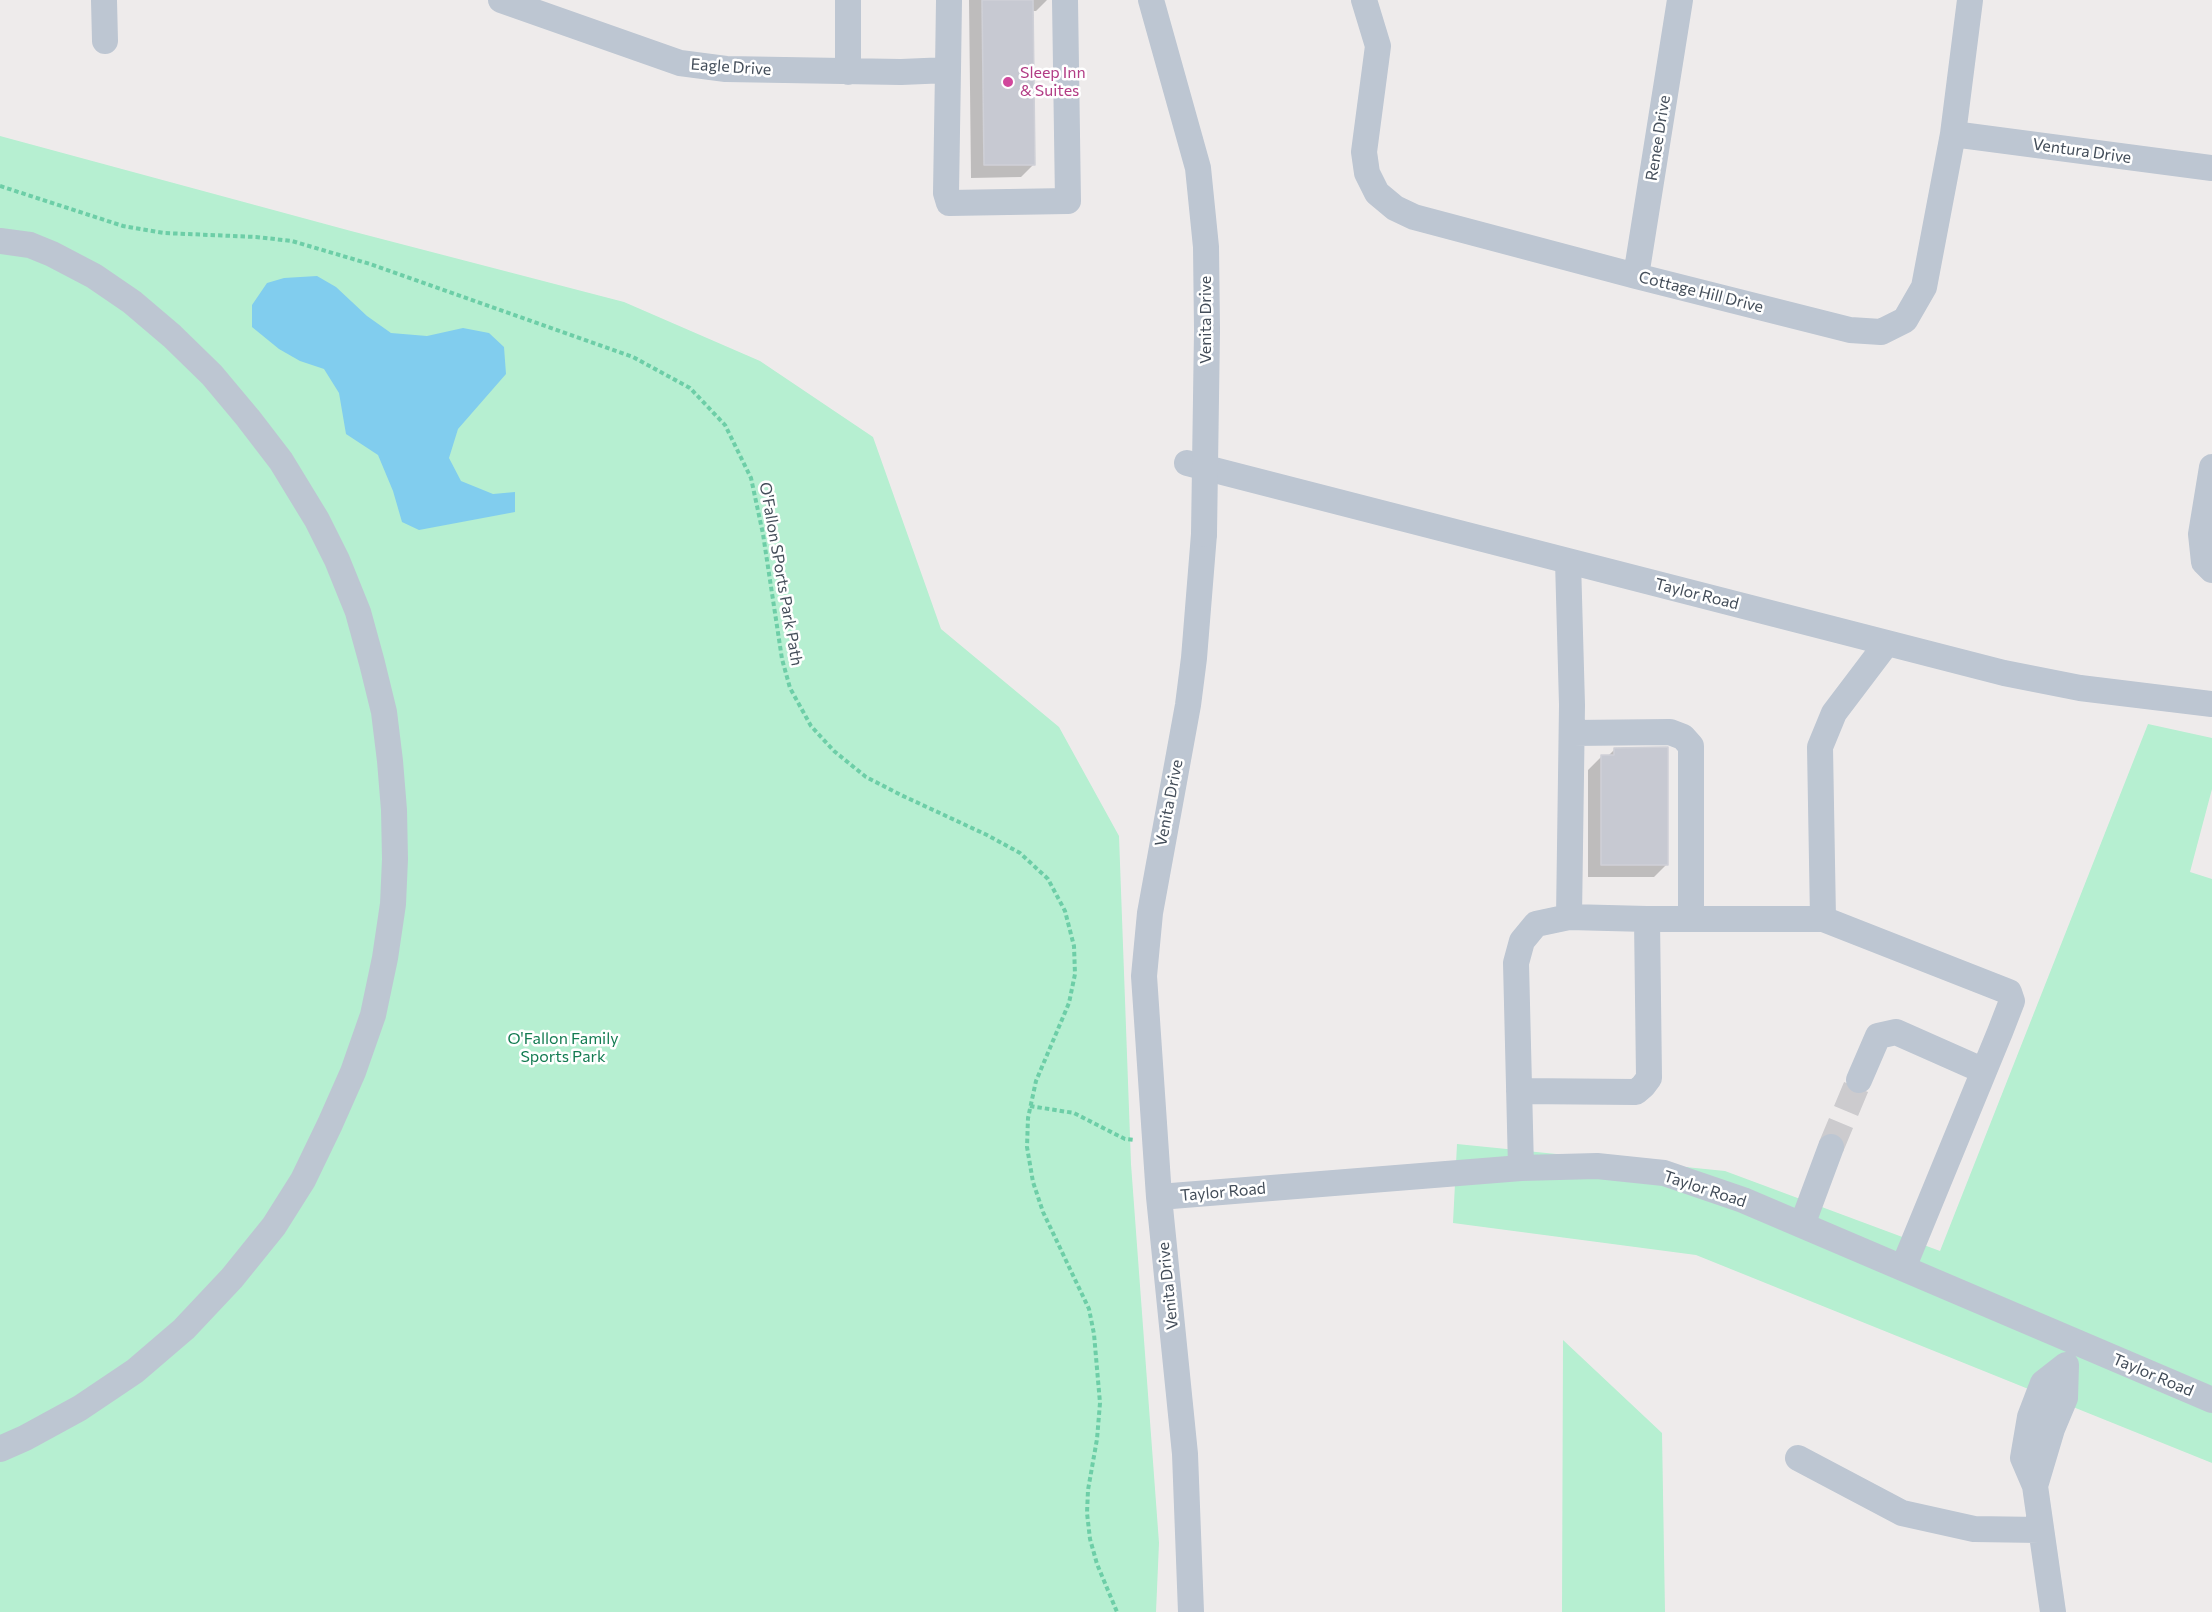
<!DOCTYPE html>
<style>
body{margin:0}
canvas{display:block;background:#eeebeb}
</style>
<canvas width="2212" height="1612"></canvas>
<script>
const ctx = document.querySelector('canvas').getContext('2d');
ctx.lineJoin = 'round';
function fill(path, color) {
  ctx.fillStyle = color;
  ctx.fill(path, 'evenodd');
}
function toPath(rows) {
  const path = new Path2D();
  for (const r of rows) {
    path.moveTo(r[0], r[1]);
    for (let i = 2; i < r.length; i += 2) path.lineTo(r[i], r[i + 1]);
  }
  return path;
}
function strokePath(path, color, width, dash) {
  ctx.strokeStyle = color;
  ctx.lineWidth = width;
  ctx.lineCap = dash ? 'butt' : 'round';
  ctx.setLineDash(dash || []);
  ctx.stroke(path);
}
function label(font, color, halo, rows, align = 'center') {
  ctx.font = font + ' Commissioner,sans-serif';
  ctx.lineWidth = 5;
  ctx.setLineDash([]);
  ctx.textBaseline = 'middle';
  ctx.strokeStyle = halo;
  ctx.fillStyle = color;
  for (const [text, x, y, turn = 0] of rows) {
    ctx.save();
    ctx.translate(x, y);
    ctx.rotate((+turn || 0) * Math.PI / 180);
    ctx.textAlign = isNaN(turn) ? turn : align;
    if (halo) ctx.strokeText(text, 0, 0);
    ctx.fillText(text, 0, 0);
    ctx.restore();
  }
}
const green = toPath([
 [0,136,351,231,624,302,760,361,873,437,941,629,1059,727,1119,836,1131,1164,1159,1543,1156,1612,0,1612],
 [2148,724,2212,738,2212,789,2190,872,2212,879,2212,1463,1696,1255,1453,1223,1457,1144,1725,1171,1940,1251],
 [1563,1340,1662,1433,1665,1612,1562,1612]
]);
const water = toPath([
 [317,276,336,287,367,316,391,333,427,336,463,328,489,333,504,347,506,374,458,429,449,458,461,481,493,494,515,492,515,512,419,530,402,522,393,491,378,455,346,434,339,393,324,369,300,361,279,349,252,327,252,305,267,283,284,278]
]);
const shadow = toPath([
 [969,0,1047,0,1036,11,1032,11,1034,164,1021,177,971,178],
 [1615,749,1667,864,1654,877,1588,877,1588,770,1601,757,1607,757]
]);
const building = toPath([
 [982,0,1033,0,1035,165,984,165,982,0],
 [1668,747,1668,865,1601,865,1601,755,1614,755,1614,748,1668,747]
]);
const minorTunnel = toPath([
 [1831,1147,1859,1080]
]);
const path = toPath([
 [0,186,123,226,164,233,256,237,292,241,370,264,633,357,690,388,725,425,751,478,763,534,782,659,790,688,811,726,834,751,866,777,901,795,987,835,1020,853,1048,879,1065,911,1074,946,1075,974,1069,1003,1036,1081,1028,1118,1027,1147,1033,1182,1043,1212,1089,1309,1094,1334,1100,1403,1097,1439,1088,1490,1087,1513,1090,1539,1097,1564,1117,1612],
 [1030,1106,1074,1113,1113,1133,1125,1139,1134,1140]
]);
const minor = toPath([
 [104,0,105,41],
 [501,0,680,63,726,69,901,72,948,70,946,193,949,203,1068,201,1065,0],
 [848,0,848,72],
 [1151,0,1198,168,1206,247,1207,330],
 [1364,0,1378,46,1364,152,1367,173,1377,193,1395,208,1414,217,1636,276,1850,330,1881,332,1905,320,1924,287,1953,134,1970,0],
 [948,70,949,0],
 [1953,134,2212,168],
 [0,241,30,245,52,254,94,276,132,302,172,336,212,375,248,418,281,461,317,520,337,560,358,612,372,663,384,712,390,761,394,810,395,859,393,904,385,958,373,1015,353,1072,330,1124,303,1180,274,1226,232,1278,184,1329,135,1371,80,1408,25,1438,0,1449],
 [1636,276,1680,0],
 [1187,463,2004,673,2080,688,2212,704],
 [2212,467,2201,534,2204,562,2212,570],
 [1572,733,1670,732,1683,737,1691,746,1691,919],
 [1647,919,1823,919,2009,992,2012,1001,2000,1032,1903,1268],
 [1823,919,1820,747,1834,713,1887,643],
 [1859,1080,1878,1036,1896,1032,1984,1071],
 [1519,1091,1636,1092,1643,1086,1649,1078,1647,919,1569,917],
 [1521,1168,1516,963,1522,941,1536,924,1569,917,1572,705,1568,561],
 [1159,1197,1521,1168,1597,1166,1664,1173,1743,1200,2212,1400],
 [1802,1225,1831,1147],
 [1798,1458,1902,1513,1974,1529,2040,1530],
 [2035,1486,2052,1429,2065,1398,2066,1365,2043,1383,2030,1417,2023,1458,2035,1486,2053,1612],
 [1191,1612,1185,1454,1159,1197,1144,976,1150,913,1188,705,1194,658,1204,534]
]);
const minorBridge = toPath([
 [1204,534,1207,330]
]);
const markers = [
 [1008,82,6,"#d1479c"]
];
const streetNames = [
 ["Eagle Drive",731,67,4],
 ["Renee Drive",1658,138,-81],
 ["Ventura Drive",2082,151,8],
 ["Cottage Hill Drive",1701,292,14],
 ["Venita Drive",1206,320,-90],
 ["O'Fallon SPorts Park Path",781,574,80],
 ["Taylor Road",1697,594,14],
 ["Venita Drive",1169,803,-79],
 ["Taylor Road",1705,1189,18],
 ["Taylor Road",1223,1192,-5],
 ["Venita Drive",1168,1286,-96],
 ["Taylor Road",2153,1375,23]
];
const hotelNames = [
 ["Sleep Inn",1020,73],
 ["& Suites",1020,91]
];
const parkNames = [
 ["O'Fallon Family",563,1039],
 ["Sports Park",563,1057]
];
fill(green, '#b6efd1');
fill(water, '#81cdee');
fill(shadow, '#0003');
fill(building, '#c7c9d2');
strokePath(building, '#cfd0d7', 1.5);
strokePath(minorTunnel, '#cccbce', 26, [26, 13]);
strokePath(path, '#6dcea7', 4, [4.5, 3]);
strokePath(minor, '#bdc6d2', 26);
strokePath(minorBridge, '#bdc6d2', 26);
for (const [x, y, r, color] of markers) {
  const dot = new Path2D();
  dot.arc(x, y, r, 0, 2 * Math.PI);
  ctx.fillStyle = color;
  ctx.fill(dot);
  strokePath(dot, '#fff', 2);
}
label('16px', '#434d59', '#fff', streetNames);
label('16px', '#b23c85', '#fff', hotelNames, 'left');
label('16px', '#137b51', '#fff', parkNames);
</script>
